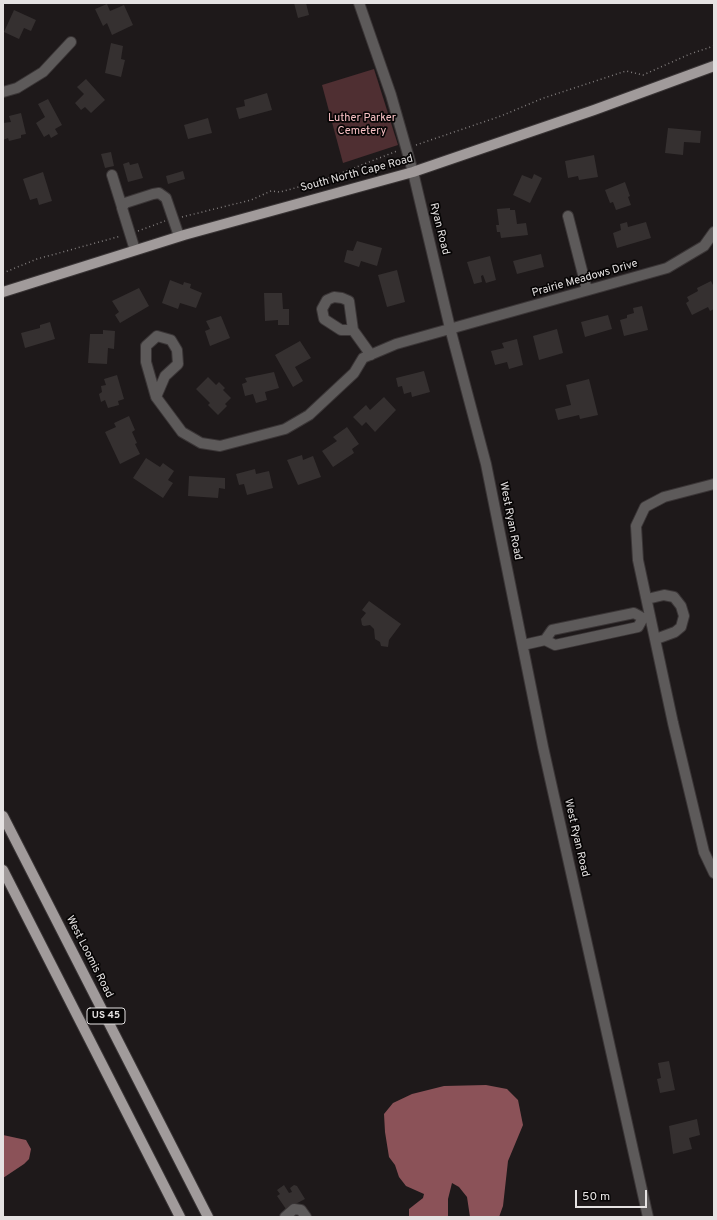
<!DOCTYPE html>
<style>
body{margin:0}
#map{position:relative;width:717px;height:1220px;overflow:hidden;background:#1e191a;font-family:Overpass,sans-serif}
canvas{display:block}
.frame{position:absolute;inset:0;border:4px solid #e5e2e2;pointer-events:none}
.scale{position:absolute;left:575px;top:1190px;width:72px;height:18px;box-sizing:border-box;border:2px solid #e5e2e2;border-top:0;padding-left:5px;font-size:12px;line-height:14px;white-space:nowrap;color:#e5e2e2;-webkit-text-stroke:3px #070505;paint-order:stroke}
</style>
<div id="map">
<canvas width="717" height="1220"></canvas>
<div class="frame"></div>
<div class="scale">50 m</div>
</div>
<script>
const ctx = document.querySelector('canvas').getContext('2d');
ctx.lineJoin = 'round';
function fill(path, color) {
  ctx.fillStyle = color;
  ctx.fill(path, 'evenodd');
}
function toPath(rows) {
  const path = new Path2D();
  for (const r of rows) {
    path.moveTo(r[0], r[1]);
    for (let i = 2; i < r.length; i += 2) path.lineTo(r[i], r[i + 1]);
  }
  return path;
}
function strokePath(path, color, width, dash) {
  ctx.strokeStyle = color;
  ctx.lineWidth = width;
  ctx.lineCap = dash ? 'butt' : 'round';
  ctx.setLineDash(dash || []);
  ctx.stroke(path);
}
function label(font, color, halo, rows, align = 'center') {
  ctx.font = font + ' Overpass,sans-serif';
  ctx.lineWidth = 3.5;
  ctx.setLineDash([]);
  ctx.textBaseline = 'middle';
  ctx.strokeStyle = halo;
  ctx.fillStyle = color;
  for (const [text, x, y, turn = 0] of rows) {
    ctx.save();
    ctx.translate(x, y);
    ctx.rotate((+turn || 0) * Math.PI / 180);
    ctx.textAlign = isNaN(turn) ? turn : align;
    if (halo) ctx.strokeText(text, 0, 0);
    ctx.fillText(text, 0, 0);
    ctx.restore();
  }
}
const green = toPath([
 [374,69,398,145,343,163,322,85]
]);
const water = toPath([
 [486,1085,507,1089,518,1100,523,1125,508,1161,503,1206,499,1217,470,1217,467,1197,459,1187,452,1183,448,1199,448,1217,409,1217,409,1209,423,1198,424,1194,406,1186,399,1177,395,1165,389,1157,385,1132,384,1114,393,1103,412,1094,444,1086],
 [3,1135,26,1140,31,1149,29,1159,24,1164,3,1178]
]);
const building = toPath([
 [294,3,306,3,309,15,298,18],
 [107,4,110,11,124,5,133,25,112,35,107,23,103,26,95,9],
 [14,10,36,20,31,31,24,28,19,39,4,32],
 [111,43,123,46,121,59,125,60,121,77,105,73],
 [86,79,105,100,91,113,85,107,81,110,75,103,84,94,77,87],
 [267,93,272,110,239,119,236,108,245,106,244,100],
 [48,99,62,125,55,129,58,134,51,138,49,134,44,137,36,123,45,117,38,104],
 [21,113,26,134,21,135,21,138,9,141,8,138,3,140,3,123,11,122,9,116],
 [208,118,212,133,188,139,184,125],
 [668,128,701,131,700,143,684,142,683,155,665,153],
 [111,152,114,166,105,168,101,154],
 [594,155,598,177,579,180,578,176,568,178,565,161],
 [129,162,130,165,138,163,143,178,128,182,123,164],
 [183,171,185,179,168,184,166,176],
 [43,172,52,201,39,205,37,198,30,200,23,179],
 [534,174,542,178,530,203,513,195,522,175,532,179],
 [625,182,630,196,628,197,631,205,616,210,613,202,610,203,605,190],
 [510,208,510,210,515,210,517,224,526,223,528,235,501,238,500,232,497,232,496,225,499,225,497,209],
 [627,222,628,227,646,222,651,238,617,248,613,233,621,230,620,224],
 [357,241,382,248,377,266,361,261,359,267,344,262,347,250,353,251],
 [541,254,544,267,517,274,513,261],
 [490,256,496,280,486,283,483,275,481,276,482,282,474,284,467,262],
 [397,270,405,302,387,307,378,275],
 [170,280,183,285,184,282,191,284,190,288,202,293,196,308,180,303,178,309,162,303],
 [711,281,714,287,714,309,710,311,708,307,692,315,686,303,689,301,687,297,698,291,697,288],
 [139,288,149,306,120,323,115,315,119,312,112,301],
 [264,293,282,293,283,309,289,309,289,325,278,325,278,320,265,321],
 [642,306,648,330,624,336,620,320,627,318,627,315,634,313,633,308],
 [608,315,612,329,585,337,581,322],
 [221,316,230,338,210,346,205,331,210,329,206,321],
 [50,322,55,339,25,348,21,333,40,328,40,325],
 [557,329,563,353,539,360,533,336],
 [103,330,115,331,114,349,108,348,107,364,88,363,90,334,103,334],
 [517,339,523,365,509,369,507,362,495,365,491,351,504,348,502,343],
 [300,341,311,358,295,367,303,381,293,387,275,355],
 [424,371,430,392,412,397,411,392,404,394,402,386,398,387,396,378],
 [274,372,279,388,265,392,267,400,256,403,253,394,245,396,242,384,247,382,245,378],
 [117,375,124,399,118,401,119,405,108,408,105,400,101,402,99,394,102,392,101,386,106,385,104,379],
 [208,377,216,385,219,382,225,388,223,390,231,398,225,404,227,406,218,415,208,405,210,403,196,389],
 [589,379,598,415,580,419,579,415,558,420,555,409,571,405,566,385],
 [384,397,396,410,375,432,366,422,362,426,353,417,366,405,370,410],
 [129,416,135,430,132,432,137,443,135,444,140,454,120,464,105,432,116,427,114,423],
 [347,427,359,444,352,449,354,453,333,467,322,451,337,441,333,437],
 [302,455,303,460,313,456,321,477,298,485,287,460],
 [146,458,160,467,163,463,174,471,168,480,173,483,163,498,133,478],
 [255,469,256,474,269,471,273,488,247,495,244,484,239,485,236,474],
 [189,476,225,478,225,489,219,488,218,498,188,496],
 [369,601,401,624,389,640,388,647,381,646,380,642,375,639,374,629,370,625,364,626,362,625,361,619,366,613,362,610],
 [669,1061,675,1090,660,1093,657,1079,661,1078,658,1063],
 [697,1119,700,1135,689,1138,692,1149,673,1154,669,1126],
 [284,1185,289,1193,292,1192,290,1188,294,1185,297,1186,305,1199,286,1209,277,1196,280,1194,277,1190]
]);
const path = toPath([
 [416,145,501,116,541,99,626,71,643,75,690,54,714,46],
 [182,217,251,200,271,191,280,192,321,181,397,151],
 [138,231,165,221],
 [3,273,37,259,121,236]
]);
const minor = toPath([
 [359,3,391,95,413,172,450,328,486,464,543,747,648,1217],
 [3,92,17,88,43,72,71,42],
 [112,175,122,207],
 [568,216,587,290],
 [135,250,122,208,125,203,153,194,159,193,166,198,179,236],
 [353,330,341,330,324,319,322,309,327,300,334,297,342,298,349,301,353,330,371,355],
 [156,397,146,362,146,346,157,336,171,340,177,350,178,364,165,376,156,397,182,432,201,443,220,446,285,429,309,415,354,373,363,358,396,344,667,268,704,246,714,232],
 [714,484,664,497,645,507,636,526,638,560,673,723,704,852,714,873],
 [647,599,664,595,674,597,681,606,684,616,681,627,675,632,656,639],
 [523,645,545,640,555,645,638,627,643,618,634,613,552,630,545,640],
 [285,1217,294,1209,301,1210,306,1217]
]);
const major = toPath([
 [3,292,184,235,413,172,594,110,714,66],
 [3,816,208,1217],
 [3,870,180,1217]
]);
const shields = [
 [106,1016,38]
];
const shieldNames = [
 ["US 45",106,1016]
];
const parkNames = [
 ["Luther Parker",362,119],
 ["Cemetery",362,132]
];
const streetNames = [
 ["South North Cape Road",357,174,-15],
 ["Ryan Road",439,229,76],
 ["Prairie Meadows Drive",585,279,-16],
 ["West Ryan Road",510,521,79],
 ["West Ryan Road",576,838,77],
 ["West Loomis Road",89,957,63]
];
fill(green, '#4f2f32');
fill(water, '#8b5258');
fill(building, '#353030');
strokePath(minor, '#3a3536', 12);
strokePath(major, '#3a3536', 12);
strokePath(path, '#827e7e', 1.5, [1, 3]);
strokePath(minor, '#5d5a5a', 10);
strokePath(major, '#a19b9b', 10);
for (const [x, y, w] of shields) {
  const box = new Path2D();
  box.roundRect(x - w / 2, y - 8, w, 16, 3);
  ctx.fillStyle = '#070505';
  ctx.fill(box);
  strokePath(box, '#e5e2e2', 1);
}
label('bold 10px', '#e5e2e2', null, shieldNames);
label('11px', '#f9c1c5', '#070505', parkNames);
label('11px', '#e5e2e2', '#070505', streetNames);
</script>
